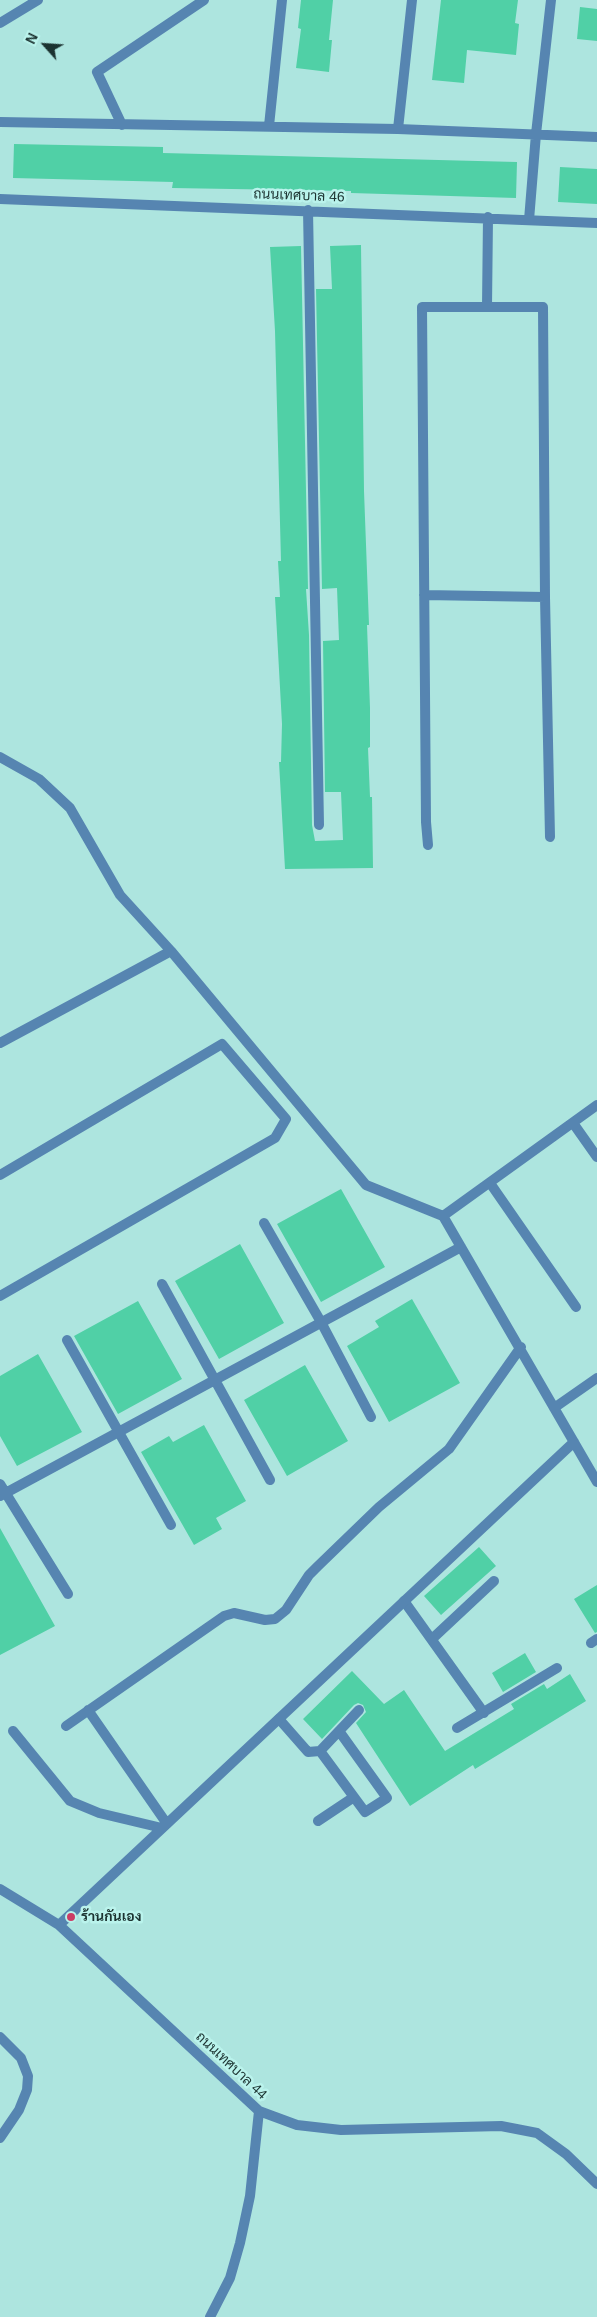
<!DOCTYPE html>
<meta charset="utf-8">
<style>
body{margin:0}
#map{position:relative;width:597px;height:2317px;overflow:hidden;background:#ade5df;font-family:Helvetica,sans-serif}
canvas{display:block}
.north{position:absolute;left:20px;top:20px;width:50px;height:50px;-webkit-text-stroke:4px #baf3ec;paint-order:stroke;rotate:296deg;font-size:14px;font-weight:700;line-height:20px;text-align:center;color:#1c3331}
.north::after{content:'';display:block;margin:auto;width:18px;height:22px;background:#1c3331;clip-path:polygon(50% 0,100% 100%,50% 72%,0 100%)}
</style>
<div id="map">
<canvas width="597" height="2317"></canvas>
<div class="north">N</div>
</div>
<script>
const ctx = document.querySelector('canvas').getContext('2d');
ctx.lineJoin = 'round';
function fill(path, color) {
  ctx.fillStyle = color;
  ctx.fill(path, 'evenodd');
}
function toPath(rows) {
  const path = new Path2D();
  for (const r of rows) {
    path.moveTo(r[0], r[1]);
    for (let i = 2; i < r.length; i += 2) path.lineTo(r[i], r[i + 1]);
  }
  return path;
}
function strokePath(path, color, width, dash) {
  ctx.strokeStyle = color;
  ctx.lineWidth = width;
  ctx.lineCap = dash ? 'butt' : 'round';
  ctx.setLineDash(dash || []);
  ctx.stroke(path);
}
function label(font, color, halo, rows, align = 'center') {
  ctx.font = font + ' Helvetica,Sarabun,sans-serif';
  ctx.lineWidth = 5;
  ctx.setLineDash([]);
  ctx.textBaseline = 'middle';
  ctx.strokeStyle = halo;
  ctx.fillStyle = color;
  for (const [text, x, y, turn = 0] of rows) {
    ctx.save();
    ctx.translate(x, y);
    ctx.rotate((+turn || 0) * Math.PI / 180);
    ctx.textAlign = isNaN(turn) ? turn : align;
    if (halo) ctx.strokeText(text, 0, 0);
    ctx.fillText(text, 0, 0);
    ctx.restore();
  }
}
const building = toPath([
 [301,0,333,0,329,40,332,40,329,72,296,68,301,29,298,28],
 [441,0,518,0,515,23,519,24,516,55,467,50,464,83,432,80],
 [580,7,597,9,597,41,577,39],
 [14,144,163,147,163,153,517,162,516,198,351,193,351,191,172,188,173,182,13,178],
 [560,167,597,169,597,204,558,202],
 [361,245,364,491,369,625,367,625,370,708,370,747,368,748,370,797,372,797,373,868,285,869,279,762,281,762,282,724,275,597,280,597,278,561,281,561,275,331,270,247,301,246,308,589,306,589,309,635,312,825,315,841,343,840,341,792,325,792,323,641,339,640,337,588,322,589,316,289,332,289,330,246],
 [341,1189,385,1267,321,1302,277,1224],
 [240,1244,284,1323,219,1359,175,1281],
 [412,1299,460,1383,389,1422,347,1346,379,1327,375,1321],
 [138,1301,182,1379,118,1414,74,1336],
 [38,1354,82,1432,17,1466,0,1436,0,1376],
 [305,1365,348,1441,287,1476,244,1400],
 [204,1425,246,1501,216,1518,222,1529,194,1545,141,1452,169,1436,173,1442],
 [0,1528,55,1626,0,1655],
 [479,1547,496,1566,441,1615,424,1596],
 [597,1585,597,1632,595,1633,574,1599],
 [525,1653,536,1672,503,1692,492,1673],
 [352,1671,384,1704,404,1690,445,1751,514,1709,511,1704,544,1684,547,1689,570,1674,586,1701,475,1769,473,1765,410,1806,356,1723,366,1712,363,1705,358,1703,354,1705,322,1739,303,1719]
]);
const service = toPath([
 [404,1601,484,1713],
 [432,1639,494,1581],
 [591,1643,597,1639],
 [279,1719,308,1752,320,1751,359,1710],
 [457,1728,557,1668],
 [320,1751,365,1812,387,1798,339,1731],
 [318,1821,354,1797]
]);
const minor = toPath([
 [0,23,38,0],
 [0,122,398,129,597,137],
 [122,125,97,72,204,0],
 [269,126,282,0],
 [398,129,412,0],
 [0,199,597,223],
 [308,210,319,825],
 [529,220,536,134,551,0],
 [487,307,488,217],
 [424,595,545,597],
 [0,757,39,779,70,808,120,895,171,951,366,1185,443,1216,597,1482],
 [428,845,426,822,422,307,543,307,545,597,550,837],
 [0,1043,171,951],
 [573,1123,597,1157],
 [0,1175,222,1044,286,1119,275,1138,0,1296],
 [490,1183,576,1307],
 [443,1216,597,1105],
 [264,1223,321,1322,371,1417],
 [162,1284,270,1480],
 [67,1340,171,1525],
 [554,1408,597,1378],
 [0,1484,68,1594],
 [0,1496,461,1247],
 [88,1710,167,1824],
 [66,1726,224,1616,234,1613,265,1620,275,1619,286,1610,309,1575,318,1566,379,1507,449,1449,521,1347],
 [13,1731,70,1801,99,1813,162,1828],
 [0,1889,59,1925,259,2111,297,2125,341,2130,501,2126,537,2133,566,2154,597,2184],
 [59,1925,574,1442],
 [0,2037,21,2058,28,2076,27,2090,19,2110,0,2138],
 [210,2317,230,2278,240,2243,250,2196,259,2111]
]);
const markers = [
 [71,1917,5,"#cb3c65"]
];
const streetNames = [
 ["ถนนเทศบาล 46",299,196,2],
 ["ถนนเทศบาล 44",231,2066,43]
];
const poiNames = [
 ["ร้านกันเอง",81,1917]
];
fill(building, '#50d0a6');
strokePath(service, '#5685b1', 10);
strokePath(minor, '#5685b1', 10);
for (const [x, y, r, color] of markers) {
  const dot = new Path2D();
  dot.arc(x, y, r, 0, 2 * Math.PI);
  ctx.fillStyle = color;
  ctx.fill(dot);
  strokePath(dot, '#baf3ec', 2);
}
label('14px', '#1c3331', '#baf3ec', streetNames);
label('bold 14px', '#1c3331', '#baf3ec', poiNames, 'left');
</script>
